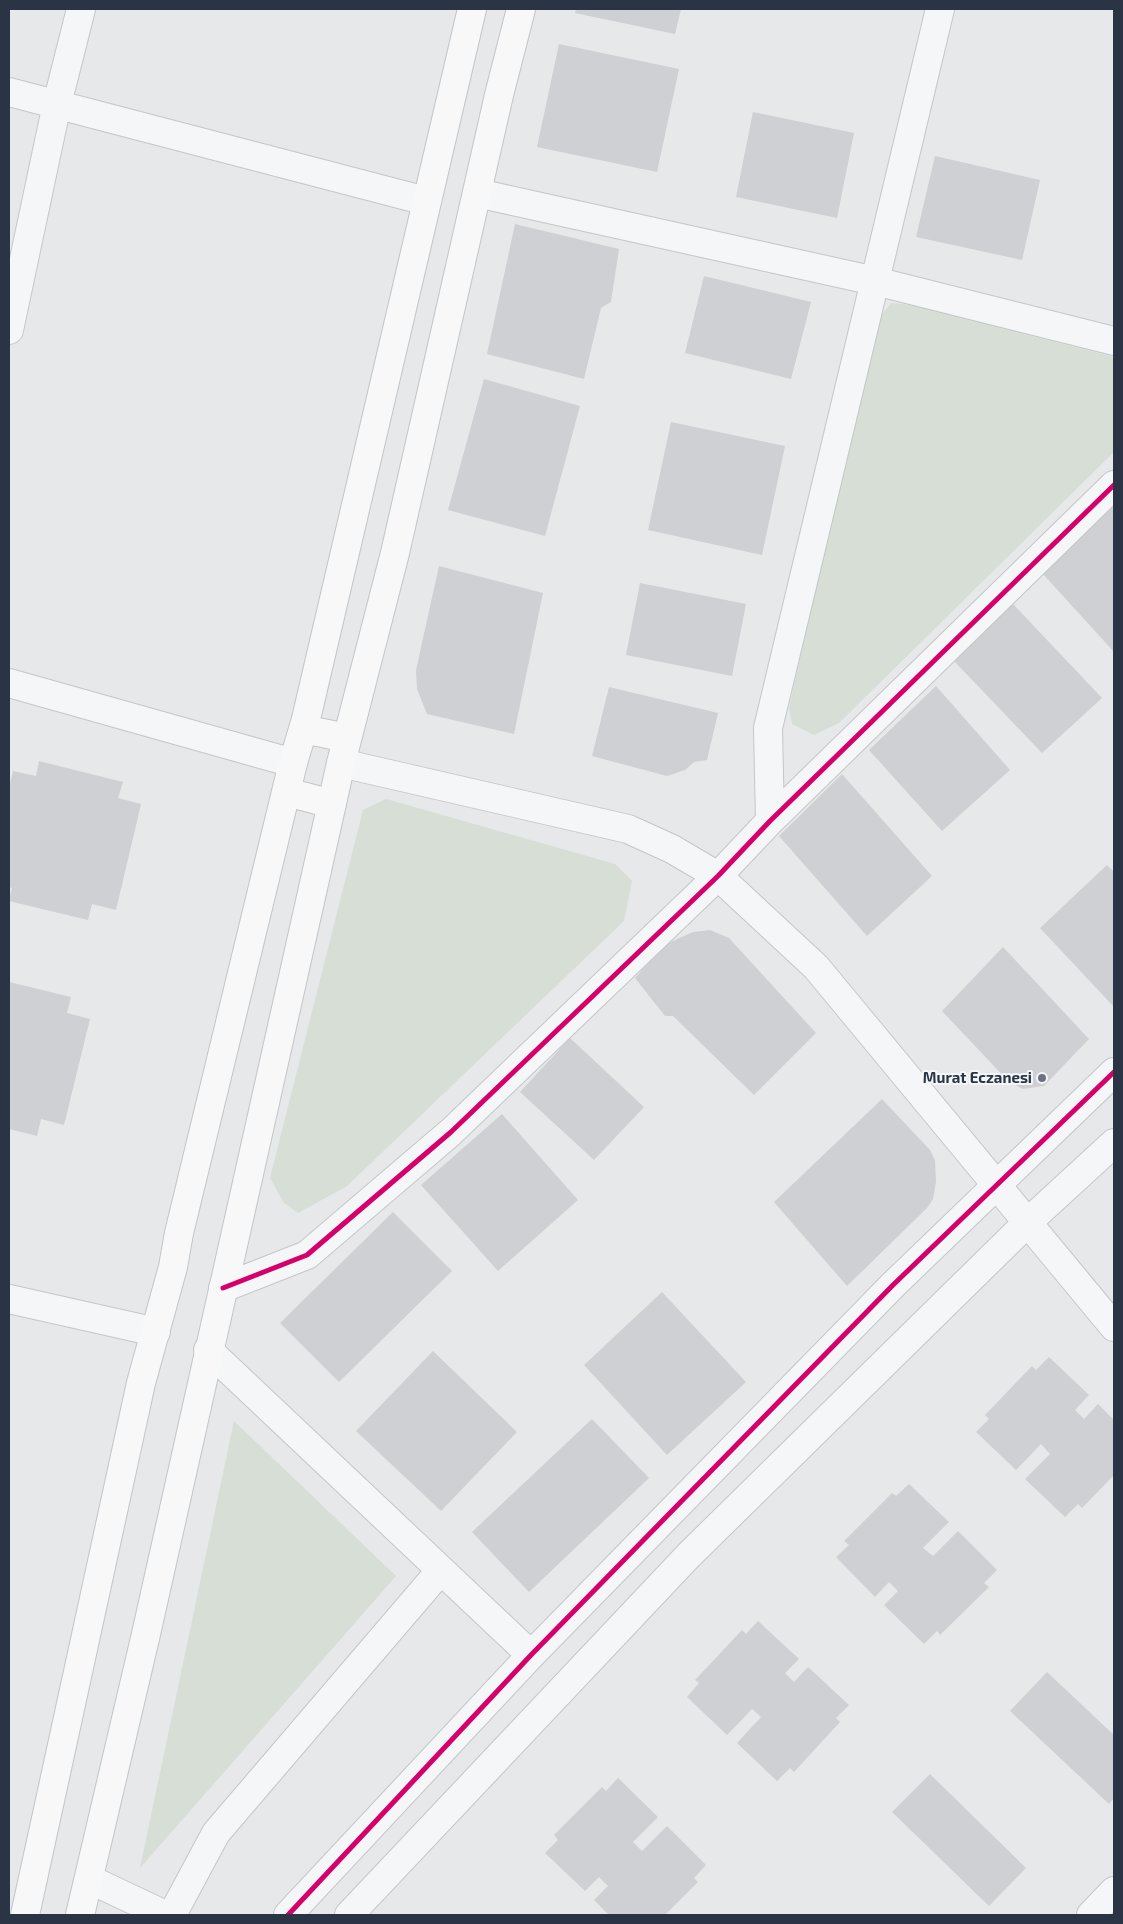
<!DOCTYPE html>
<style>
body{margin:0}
#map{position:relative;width:1123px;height:1924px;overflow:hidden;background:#e6e8ea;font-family:"Exo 2",sans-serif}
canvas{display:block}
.frame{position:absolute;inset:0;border:10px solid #2b3445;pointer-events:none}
</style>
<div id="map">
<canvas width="1123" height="1924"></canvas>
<div class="frame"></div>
</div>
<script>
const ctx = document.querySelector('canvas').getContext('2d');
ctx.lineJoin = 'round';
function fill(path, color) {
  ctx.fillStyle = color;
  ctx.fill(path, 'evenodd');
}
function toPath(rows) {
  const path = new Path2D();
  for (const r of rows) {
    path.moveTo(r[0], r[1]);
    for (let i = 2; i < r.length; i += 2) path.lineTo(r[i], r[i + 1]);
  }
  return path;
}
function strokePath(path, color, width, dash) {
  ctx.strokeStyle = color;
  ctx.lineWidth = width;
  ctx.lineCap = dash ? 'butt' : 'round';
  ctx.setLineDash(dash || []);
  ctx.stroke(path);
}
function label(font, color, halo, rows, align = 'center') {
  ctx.font = font + ' "Exo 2",sans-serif';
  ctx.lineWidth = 4;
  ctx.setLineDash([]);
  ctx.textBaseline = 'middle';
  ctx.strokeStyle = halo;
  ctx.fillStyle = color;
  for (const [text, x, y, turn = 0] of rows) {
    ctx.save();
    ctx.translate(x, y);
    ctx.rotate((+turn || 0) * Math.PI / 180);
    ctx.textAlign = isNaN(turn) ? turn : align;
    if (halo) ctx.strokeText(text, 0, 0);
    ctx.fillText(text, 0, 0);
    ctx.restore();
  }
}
const green = toPath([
 [891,303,912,305,1114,357,1114,452,839,723,814,735,792,724,789,708,874,325],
 [386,799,615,864,632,881,624,921,347,1186,298,1213,284,1203,270,1178,363,810],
 [234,1421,396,1576,140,1868]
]);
const building = toPath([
 [576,9,681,9,675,34,575,13],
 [559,44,679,69,657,172,537,147],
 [753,112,854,133,837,218,736,197],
 [935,156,1040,180,1022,260,916,237],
 [515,224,619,249,611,302,601,308,584,379,487,354],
 [704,276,811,302,791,379,685,353],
 [484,379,580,406,545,536,448,510],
 [671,422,785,446,762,555,648,530],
 [1110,505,1114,510,1114,652,1043,574],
 [439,566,543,593,514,734,427,714,417,689,416,670],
 [640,583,746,604,732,676,626,655],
 [1013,604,1102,698,1042,753,954,661],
 [936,686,1010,770,942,831,869,750],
 [609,687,718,713,707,760,694,762,685,770,667,776,592,756],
 [39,761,123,782,118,798,141,804,116,910,92,904,88,920,9,901,12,888,9,887,9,788,13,771,36,776],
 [842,774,932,876,867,936,779,836],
 [1107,865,1114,872,1114,1007,1040,928],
 [710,930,729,938,816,1033,754,1095,673,1016,665,1016,635,978,664,945,693,932],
 [1003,947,1089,1039,1044,1086,1023,1089,1009,1082,942,1011],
 [9,982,71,997,67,1013,90,1019,64,1125,41,1119,37,1136,9,1129],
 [570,1038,644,1107,594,1160,520,1092],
 [882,1099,930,1150,935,1160,936,1182,933,1199,927,1208,847,1286,774,1202],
 [502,1114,578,1200,498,1271,421,1185],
 [393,1212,452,1271,339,1382,280,1323],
 [662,1292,746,1382,667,1455,584,1365],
 [433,1351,517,1432,441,1511,356,1431],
 [1049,1357,1089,1395,1075,1410,1084,1419,1098,1404,1114,1420,1114,1475,1082,1508,1078,1504,1065,1517,1025,1479,1050,1454,1041,1444,1016,1470,976,1432,989,1419,985,1415,1032,1366,1036,1370],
 [592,1419,649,1478,529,1592,472,1532],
 [909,1484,949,1522,923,1548,933,1556,958,1531,997,1570,984,1583,989,1587,940,1635,937,1631,924,1644,884,1605,898,1591,889,1582,875,1597,836,1557,849,1545,844,1541,892,1493,896,1496],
 [758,1621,799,1659,785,1673,794,1682,808,1667,849,1705,836,1718,840,1722,794,1772,790,1768,777,1781,737,1743,761,1717,752,1709,727,1735,687,1697,699,1683,695,1680,742,1630,746,1634],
 [1047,1672,1114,1735,1114,1798,1109,1804,1010,1711],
 [930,1774,1026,1868,989,1906,892,1812],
 [618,1778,658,1817,633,1842,642,1851,667,1826,706,1865,694,1878,698,1882,665,1915,609,1915,594,1900,608,1886,599,1877,585,1891,545,1853,558,1840,554,1835,602,1787,606,1791]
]);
const minor = toPath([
 [9,92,426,201],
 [477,193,875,281,1114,341],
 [9,330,57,104,81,9],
 [9,683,293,763],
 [341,763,628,829,672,849,718,876,816,967,1114,1327],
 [770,821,768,728,940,9],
 [223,1288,307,1255,451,1132,718,876,770,821,1114,485],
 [9,1299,156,1332],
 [208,1350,531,1655],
 [89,1879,165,1915],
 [172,1915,216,1833,441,1570],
 [288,1915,531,1655,893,1285,1114,1072],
 [349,1915,689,1555,1028,1222,1114,1143],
 [1091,1915,1114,1891]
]);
const major = toPath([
 [303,729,347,738],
 [287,792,332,804],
 [25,1915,141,1383,173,1267,179,1233,293,763,306,719,472,9],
 [80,1915,146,1634,341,763,395,553,499,95,521,9]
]);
const cycleway = toPath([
 [223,1288,307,1255,451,1132,718,876,770,821,1114,485],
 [288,1915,531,1655,893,1285,1114,1072]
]);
const markers = [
 [1042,1078,5,"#6c737f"]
];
const poiNames = [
 ["Murat Eczanesi",1032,1078]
];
fill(green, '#d6ded6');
fill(building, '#ced0d3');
strokePath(minor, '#c4c6c8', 30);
strokePath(major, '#c2c5c8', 30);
strokePath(minor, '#f5f6f7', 28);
strokePath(major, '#f8f8f8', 28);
strokePath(cycleway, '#d6006c', 5);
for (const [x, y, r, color] of markers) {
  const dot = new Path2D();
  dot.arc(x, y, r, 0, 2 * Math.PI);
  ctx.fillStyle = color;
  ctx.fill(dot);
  strokePath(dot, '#f4f6f9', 2);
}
label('bold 15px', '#2b3445', '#f4f6f9', poiNames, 'right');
</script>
